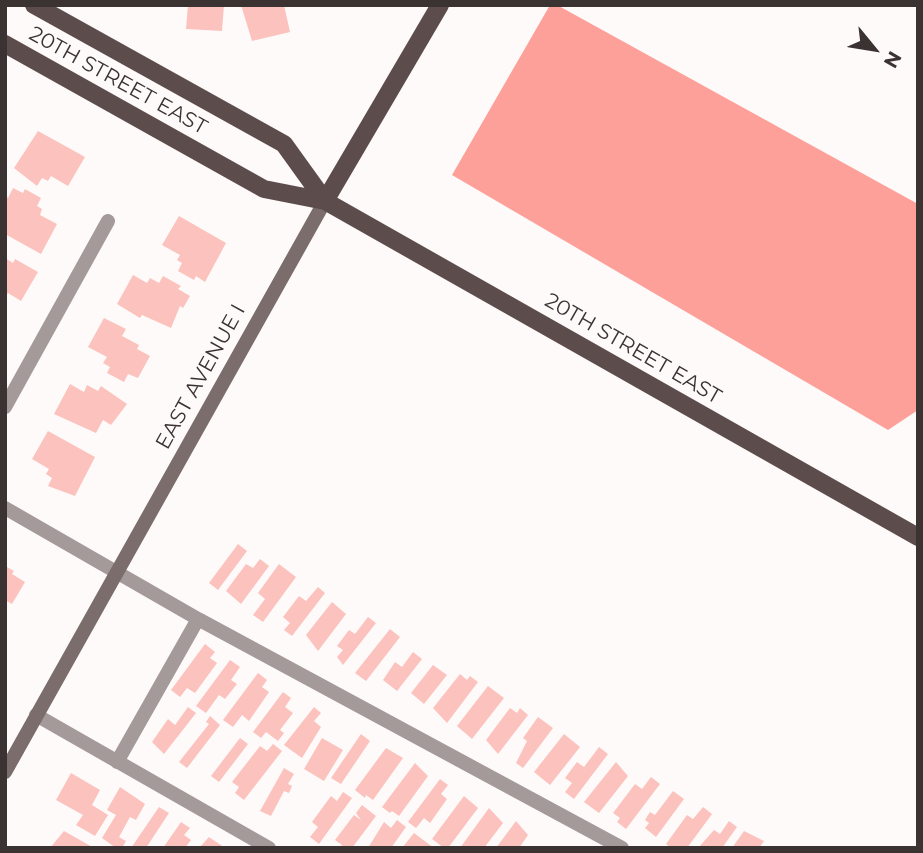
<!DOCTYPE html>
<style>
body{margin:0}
#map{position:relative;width:923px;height:853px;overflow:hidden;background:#fefaf9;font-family:Montserrat,sans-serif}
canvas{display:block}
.frame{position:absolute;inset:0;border:7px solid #3b3332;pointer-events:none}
.north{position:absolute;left:839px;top:14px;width:70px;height:70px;-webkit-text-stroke:5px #fefaf9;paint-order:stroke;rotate:120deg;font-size:19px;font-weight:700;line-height:28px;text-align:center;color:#3b3332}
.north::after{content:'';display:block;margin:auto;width:24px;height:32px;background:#3b3332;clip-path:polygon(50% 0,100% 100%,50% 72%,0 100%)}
</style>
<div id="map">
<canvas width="923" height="853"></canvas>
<div class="frame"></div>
<div class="north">N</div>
</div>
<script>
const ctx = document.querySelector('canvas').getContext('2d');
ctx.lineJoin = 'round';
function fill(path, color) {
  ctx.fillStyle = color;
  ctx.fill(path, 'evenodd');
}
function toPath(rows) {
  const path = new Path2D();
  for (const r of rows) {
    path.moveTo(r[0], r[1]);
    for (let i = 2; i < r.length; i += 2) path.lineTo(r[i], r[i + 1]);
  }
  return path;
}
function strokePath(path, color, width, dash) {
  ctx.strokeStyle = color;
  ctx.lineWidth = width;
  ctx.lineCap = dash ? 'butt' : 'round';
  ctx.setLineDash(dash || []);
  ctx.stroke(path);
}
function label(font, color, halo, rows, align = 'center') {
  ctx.font = font + ' Montserrat,sans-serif';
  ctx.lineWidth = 7;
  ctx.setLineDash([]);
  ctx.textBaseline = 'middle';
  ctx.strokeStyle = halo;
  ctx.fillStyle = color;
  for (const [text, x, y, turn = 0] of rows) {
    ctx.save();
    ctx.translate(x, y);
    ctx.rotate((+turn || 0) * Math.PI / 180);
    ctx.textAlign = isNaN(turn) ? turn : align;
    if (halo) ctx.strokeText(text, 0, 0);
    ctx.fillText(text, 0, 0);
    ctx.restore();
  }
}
const water = toPath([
 [550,5,557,5,918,204,918,410,888,430,452,175]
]);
const building = toPath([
 [188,5,224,5,222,31,186,29],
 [241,5,284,5,290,32,252,41],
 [38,131,85,157,68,186,51,176,48,181,42,178,37,186,14,168],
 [13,188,23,193,25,189,41,198,37,206,42,209,40,215,57,224,41,254,5,234,5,196,8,198],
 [179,216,226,243,205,282,196,276,194,280,178,271,182,263,177,260,180,255,162,245],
 [5,258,13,263,15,259,38,272,21,301,8,293,5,297],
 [133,275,147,283,150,278,159,283,163,276,181,286,178,289,190,296,183,308,180,306,171,328,142,315,140,318,117,304],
 [104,318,126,329,122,336,139,345,137,349,150,356,138,378,128,374,124,382,107,373,110,367,103,363,107,357,88,347],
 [70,384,84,392,87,385,98,391,101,386,127,404,111,425,103,420,96,433,54,414],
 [48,431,95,457,75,496,48,486,52,478,46,474,49,469,32,459],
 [238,544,247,551,218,590,209,583],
 [260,559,269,566,241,604,226,591,246,564,253,568],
 [279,564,296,577,263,622,253,615,265,599,258,593],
 [5,566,14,571,12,574,25,582,12,604,5,600],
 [318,587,325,593,292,636,284,630,290,623,283,617,299,596,306,601],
 [332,602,346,614,318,651,306,635],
 [368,617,376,623,343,665,337,657,343,650,337,646,349,630,355,634],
 [390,629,400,637,366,681,355,673],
 [205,644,215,652,210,658,217,663,195,693,187,688,180,697,171,690],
 [413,652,422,659,397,691,383,680,395,662,402,667],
 [230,660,240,667,231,680,237,684,225,699,219,695,206,713,196,706],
 [433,665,447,675,424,704,411,693],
 [258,673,267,680,262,687,269,692,249,721,242,715,233,727,223,720],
 [460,674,467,680,470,676,478,682,447,723,433,708],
 [488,686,504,698,472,739,457,726],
 [283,692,291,698,285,707,293,713,280,730,284,733,278,741,266,732,261,738,253,732],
 [188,707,196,713,164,754,152,742,168,719,175,725],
 [314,707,321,713,314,721,321,727,302,758,284,745],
 [510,708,517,713,520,708,528,715,498,754,486,740],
 [210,716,220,725,187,768,179,762,209,724,206,722],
 [538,717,553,728,523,768,516,763,527,741,523,738],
 [361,734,370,741,341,784,331,778],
 [564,734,580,747,550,785,534,772],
 [240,738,248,744,219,782,211,776],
 [322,738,343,750,324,781,304,769],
 [273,744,282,751,244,800,235,793,239,787,232,782,260,746,267,751],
 [599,747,608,754,574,799,565,792,572,783,565,778,577,762,584,767],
 [386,748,403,758,373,800,366,795,365,798,355,790],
 [616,762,628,776,599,813,584,802],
 [415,763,428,776,399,816,392,811,390,813,382,807],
 [284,768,294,774,288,784,292,786,289,793,284,791,271,816,260,811],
 [71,773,100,790,92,805,108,815,95,836,76,825,83,815,56,800],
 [651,777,660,784,626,829,617,822,620,818,613,813,635,784,642,789],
 [440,779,448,785,441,794,447,799,430,823,424,818,416,828,408,822],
 [120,787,145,804,136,820,130,817,119,837,126,841,122,848,116,848,102,838,116,815,107,810],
 [673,791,684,799,656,837,645,828,649,823,645,820,650,812,655,815],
 [343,792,352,798,319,844,310,837,318,827,312,822,331,796,337,801],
 [464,796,478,808,448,848,444,848,432,839],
 [362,805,376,816,352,848,340,848,342,845,335,840,354,815,361,820,356,813],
 [159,807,169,813,146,848,131,848],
 [703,807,712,814,687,848,671,848,666,844,687,815,693,819],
 [489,808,503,823,484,848,460,848],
 [397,820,406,827,391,848,368,848,384,822,391,828],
 [516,821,528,835,519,848,496,848],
 [729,821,737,827,722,848,698,848,714,830,720,834],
 [181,822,190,828,184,835,191,840,185,848,163,848],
 [64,831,94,848,50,848],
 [744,831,764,841,759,848,732,848],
 [414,833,434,848,402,848],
 [209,837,225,848,199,848]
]);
const street = toPath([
 [5,407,108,221],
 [5,508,198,619,622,848],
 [36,715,269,848],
 [117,762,198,619]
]);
const secondary = toPath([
 [5,772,325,201]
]);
const primary = toPath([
 [34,5,284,144,325,201],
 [5,44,264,189,325,201,918,537],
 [325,201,440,5]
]);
const streetNames = [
 ["20TH STREET EAST",118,81,29],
 ["20TH STREET EAST",633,349,30],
 ["EAST AVENUE I",201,377,-61]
];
fill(water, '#fea09a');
fill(building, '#fcc2bd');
strokePath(street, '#a49a99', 14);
strokePath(secondary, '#7a6d6b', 14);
strokePath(primary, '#5c4d4c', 18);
label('21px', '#3b3332', '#fefaf9', streetNames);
</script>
